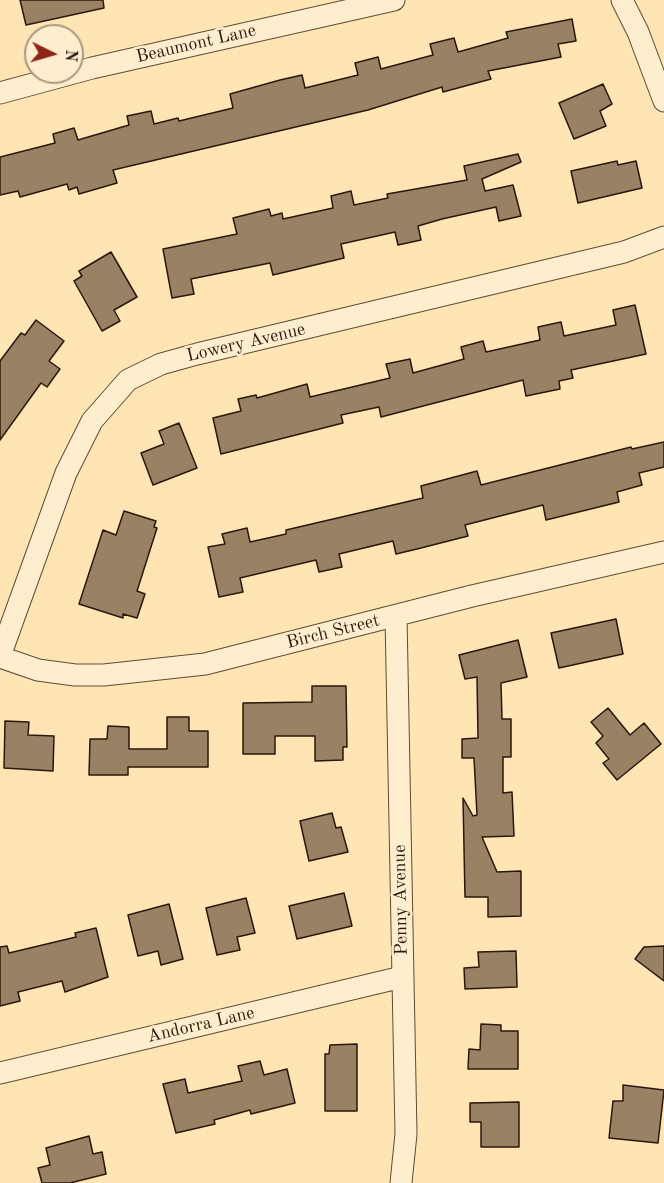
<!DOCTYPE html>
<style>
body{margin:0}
#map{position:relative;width:664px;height:1183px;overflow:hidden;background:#ffe5b3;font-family:"Old Standard TT",serif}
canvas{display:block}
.north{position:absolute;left:24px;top:24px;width:60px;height:60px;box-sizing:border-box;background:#ffeece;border:2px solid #aa9881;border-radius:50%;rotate:95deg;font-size:16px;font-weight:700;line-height:24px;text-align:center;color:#2b170d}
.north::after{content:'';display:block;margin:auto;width:21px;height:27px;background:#8f2418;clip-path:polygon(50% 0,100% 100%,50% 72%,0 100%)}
</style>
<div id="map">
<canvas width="664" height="1183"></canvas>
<div class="north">N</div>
</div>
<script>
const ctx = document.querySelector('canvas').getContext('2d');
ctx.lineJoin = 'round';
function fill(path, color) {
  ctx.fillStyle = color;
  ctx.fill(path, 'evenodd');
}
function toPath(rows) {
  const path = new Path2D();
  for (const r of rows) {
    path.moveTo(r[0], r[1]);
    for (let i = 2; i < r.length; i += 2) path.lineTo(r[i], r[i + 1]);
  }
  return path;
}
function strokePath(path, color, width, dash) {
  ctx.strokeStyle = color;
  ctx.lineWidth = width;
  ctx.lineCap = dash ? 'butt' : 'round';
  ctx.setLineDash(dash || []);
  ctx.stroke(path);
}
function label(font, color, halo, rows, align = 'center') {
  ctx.font = font + ' "Old Standard TT",serif';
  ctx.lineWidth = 5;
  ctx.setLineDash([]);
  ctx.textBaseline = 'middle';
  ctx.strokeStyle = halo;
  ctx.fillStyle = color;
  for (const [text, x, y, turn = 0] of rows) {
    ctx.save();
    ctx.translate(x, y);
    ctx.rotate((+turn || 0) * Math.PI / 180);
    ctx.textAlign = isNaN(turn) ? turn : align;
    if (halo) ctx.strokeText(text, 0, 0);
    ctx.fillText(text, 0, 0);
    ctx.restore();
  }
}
const building = toPath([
 [20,0,103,0,104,8,26,25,20,0],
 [572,19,576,41,558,44,561,57,488,71,491,79,443,92,442,87,368,110,113,170,117,183,79,194,77,187,69,190,67,184,20,197,18,191,0,195,0,157,55,143,53,134,74,128,78,140,129,125,127,116,151,111,154,124,178,118,179,121,233,108,230,94,280,80,302,75,305,88,358,75,355,63,378,57,381,69,433,55,430,44,454,38,458,52,508,38,506,32,572,19],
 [603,84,612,104,600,111,606,126,574,139,559,103,603,84],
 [518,154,521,162,482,179,485,191,513,185,521,216,499,221,496,207,442,219,418,226,421,240,398,245,395,232,341,244,344,258,273,275,270,263,191,279,194,294,172,298,163,249,237,234,233,218,269,209,271,216,282,213,283,219,333,208,331,196,351,191,354,205,388,198,387,194,467,180,464,166,518,154],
 [617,161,618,165,636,161,642,188,578,203,571,171,617,161],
 [111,252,137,297,114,310,120,321,102,331,74,281,82,276,79,271,111,252],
 [635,305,646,354,571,370,573,378,559,381,560,389,526,396,523,380,381,417,379,407,341,415,343,423,221,454,213,418,241,411,238,399,256,395,257,398,307,384,310,397,390,378,386,364,410,359,413,373,464,359,461,347,483,341,486,352,540,340,538,327,561,322,564,336,616,325,613,310,635,305],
 [36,320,64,341,49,361,60,369,47,387,41,383,0,440,0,361,21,333,25,335,36,320],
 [179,423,197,468,153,485,141,453,164,444,159,431,179,423],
 [664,442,664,467,639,473,642,485,617,492,619,502,546,520,543,505,465,525,468,536,417,549,396,554,393,541,339,554,342,567,319,572,316,560,240,578,243,592,219,597,208,547,225,544,222,534,247,528,250,542,286,534,286,530,423,498,421,486,477,471,481,485,631,447,632,449,664,442],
 [124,511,156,521,154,527,157,528,137,591,145,594,137,618,123,614,123,618,79,604,103,530,116,535,124,511],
 [616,619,623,654,559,668,551,633,616,619],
 [518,640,527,677,501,683,502,719,511,719,511,757,503,757,503,793,512,792,514,836,482,837,497,872,521,871,521,916,488,917,488,897,465,897,463,798,473,816,477,815,474,758,462,758,462,739,478,738,477,677,465,679,459,655,518,640],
 [312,686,346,686,347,747,343,747,343,760,315,761,315,736,275,736,275,754,243,754,243,703,312,702,312,686],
 [608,708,630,735,644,723,661,744,617,780,603,763,609,759,596,743,603,736,591,722,608,708],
 [167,717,189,717,189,731,208,731,208,767,128,767,128,775,89,775,90,739,107,739,108,726,129,727,129,749,167,749,167,717],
 [5,721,29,722,28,735,54,736,53,771,4,768,5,721],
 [332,813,336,828,341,827,348,852,309,861,300,821,332,813],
 [344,893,352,926,297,939,289,906,344,893],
 [246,898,255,933,237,937,240,950,217,955,206,908,246,898],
 [169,904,183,959,161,965,158,951,138,956,128,915,169,904],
 [96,928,108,977,65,992,62,981,18,992,20,1001,0,1006,0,947,7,946,9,953,76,937,75,933,96,928],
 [664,946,664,981,635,959,644,947,664,946],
 [516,951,517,987,465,989,464,968,479,967,478,952,516,951],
 [481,1024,501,1025,501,1031,518,1031,518,1069,468,1069,469,1049,480,1050,481,1024],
 [357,1044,357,1111,325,1111,325,1054,329,1054,330,1045,357,1044],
 [260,1061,264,1075,287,1069,295,1103,251,1114,250,1110,214,1120,215,1124,176,1133,163,1084,185,1079,188,1093,242,1081,238,1066,260,1061],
 [623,1085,664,1090,658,1143,609,1138,613,1101,623,1101,623,1085],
 [519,1102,519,1147,481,1147,481,1122,470,1122,470,1103,519,1102],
 [89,1136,93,1154,102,1152,106,1174,70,1183,42,1183,38,1168,50,1165,46,1148,89,1136]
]);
const minor = toPath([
 [622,0,638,32,664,101],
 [0,93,92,68,394,0],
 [396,616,406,1134,401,1183],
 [0,656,66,473,92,421,128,380,161,364,197,354,624,252,664,237],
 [0,657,38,670,75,675,104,675,205,664,472,596,664,552],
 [0,1073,402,977]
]);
const streetNames = [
 ["Beaumont Lane",196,44,-13],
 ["Lowery Avenue",246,343,-13],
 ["Birch Street",333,632,-14],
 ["Penny Avenue",401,900,-91],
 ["Andorra Lane",201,1025,-13]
];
fill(building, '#998263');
strokePath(building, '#2b170d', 1.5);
strokePath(minor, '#604a36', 23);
strokePath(minor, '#ffeece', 21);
label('18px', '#2b170d', '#ffeece', streetNames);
</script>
